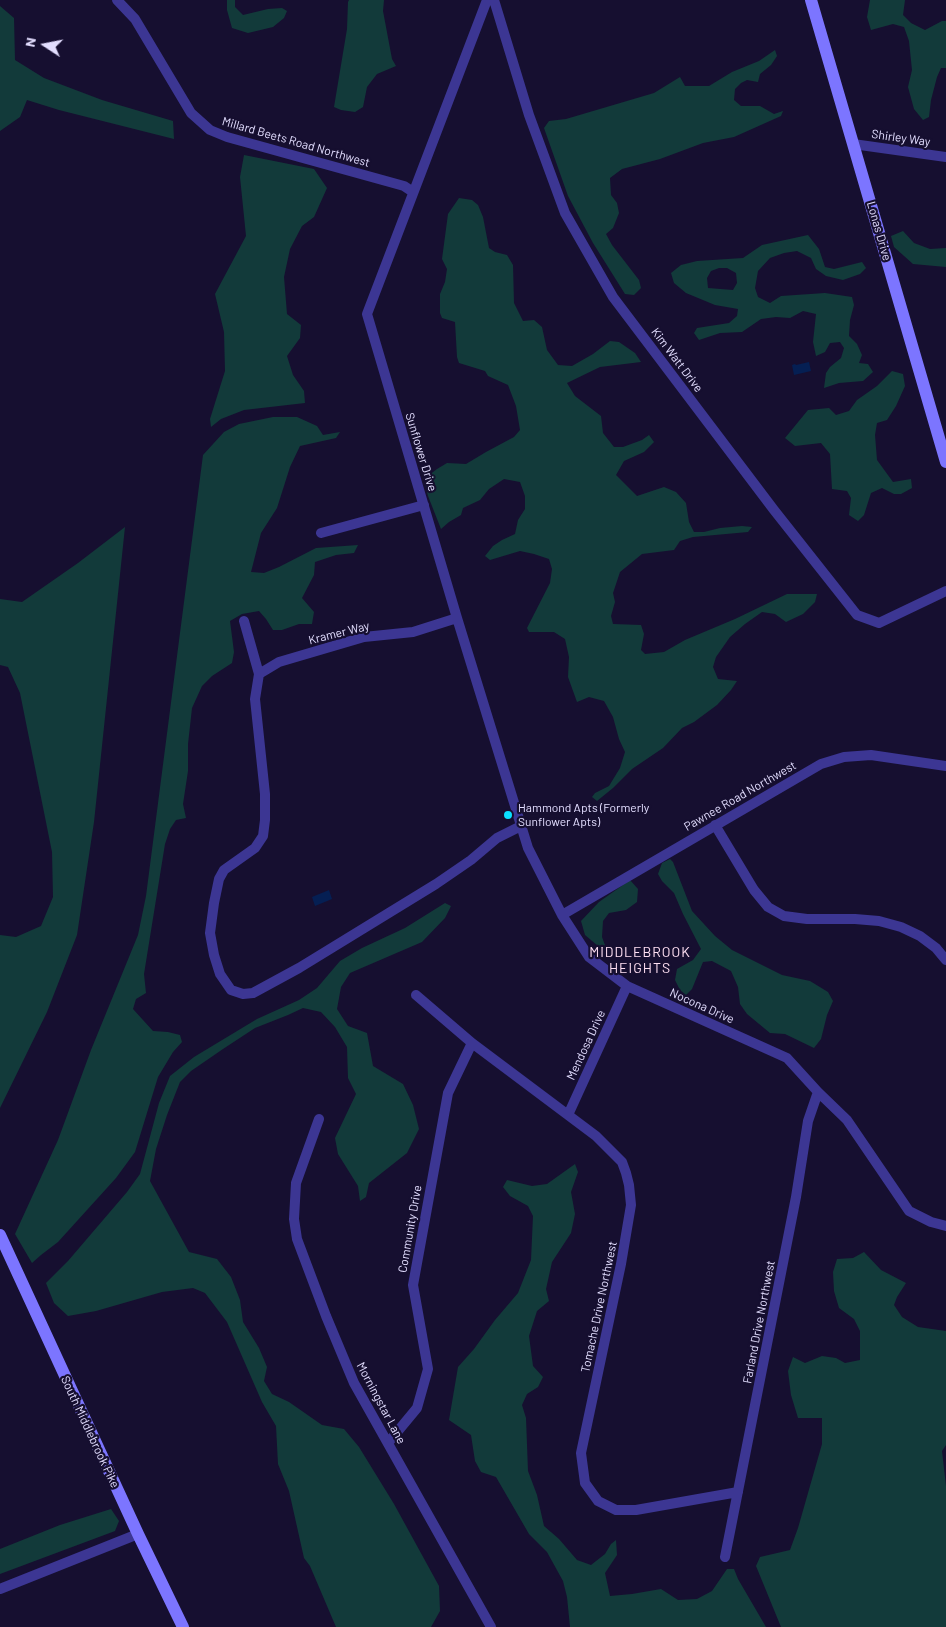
<!DOCTYPE html>
<style>
body{margin:0}
#map{position:relative;width:946px;height:1627px;overflow:hidden;background:#160f30;font-family:Barlow,sans-serif}
canvas{display:block}
.north{position:absolute;left:20px;top:20px;width:50px;height:50px;-webkit-text-stroke:4px #160f30;paint-order:stroke;rotate:281deg;font-size:14px;font-weight:700;line-height:20px;text-align:center;color:#e3deff}
.north::after{content:'';display:block;margin:auto;width:18px;height:22px;background:#e3deff;clip-path:polygon(50% 0,100% 100%,50% 72%,0 100%)}
</style>
<div id="map">
<canvas width="946" height="1627"></canvas>
<div class="north">N</div>
</div>
<script>
const ctx = document.querySelector('canvas').getContext('2d');
ctx.lineJoin = 'round';
function fill(path, color) {
  ctx.fillStyle = color;
  ctx.fill(path, 'evenodd');
}
function toPath(rows) {
  const path = new Path2D();
  for (const r of rows) {
    path.moveTo(r[0], r[1]);
    for (let i = 2; i < r.length; i += 2) path.lineTo(r[i], r[i + 1]);
  }
  return path;
}
function strokePath(path, color, width, dash) {
  ctx.strokeStyle = color;
  ctx.lineWidth = width;
  ctx.lineCap = dash ? 'butt' : 'round';
  ctx.setLineDash(dash || []);
  ctx.stroke(path);
}
function label(font, color, halo, rows, align = 'center') {
  ctx.font = font + ' Barlow,sans-serif';
  ctx.lineWidth = 4.5;
  ctx.setLineDash([]);
  ctx.textBaseline = 'middle';
  ctx.strokeStyle = halo;
  ctx.fillStyle = color;
  for (const [text, x, y, turn = 0] of rows) {
    ctx.save();
    ctx.translate(x, y);
    ctx.rotate((+turn || 0) * Math.PI / 180);
    ctx.textAlign = isNaN(turn) ? turn : align;
    if (halo) ctx.strokeText(text, 0, 0);
    ctx.fillText(text, 0, 0);
    ctx.restore();
  }
}
const green = toPath([
 [227,0,235,0,235,7,243,15,268,9,282,8,287,11,284,18,273,27,248,33,232,28,227,10],
 [349,0,384,0,383,11,392,59,396,66,377,74,367,87,363,107,355,112,341,110,334,107,347,29,348,2],
 [870,0,905,0,903,15,911,23,925,30,942,21,946,21,946,68,941,68,937,77,931,100,929,117,923,120,914,109,908,87,912,70,909,41,904,27,893,24,871,30,867,17],
 [0,6,14,18,15,60,44,78,102,100,173,121,174,139,59,110,27,100,20,117,0,131],
 [775,50,777,56,771,65,760,74,758,82,747,80,741,83,735,89,734,100,741,106,760,106,774,114,783,111,781,116,734,137,703,143,660,159,622,169,610,178,611,195,617,203,619,213,613,228,606,234,612,245,639,280,641,288,634,295,625,294,593,243,568,196,544,128,549,121,566,119,654,93,680,77,685,86,709,86,732,72,759,61],
 [244,155,314,169,327,188,314,217,302,226,290,249,284,277,287,314,301,325,300,338,287,356,293,375,304,391,305,403,244,410,221,419,211,427,210,419,225,371,224,332,215,294,246,236,240,177],
 [459,198,472,200,478,205,483,217,489,248,495,252,507,255,513,265,514,303,523,321,534,320,542,327,547,350,558,365,572,366,593,354,610,341,619,342,635,353,641,362,600,367,567,383,575,396,601,416,603,433,614,447,623,447,642,440,649,435,654,442,644,452,624,461,616,475,637,496,664,487,676,492,686,503,689,522,694,532,704,532,720,528,742,526,752,527,748,532,693,537,680,541,674,550,642,554,620,572,613,593,615,602,611,616,613,624,641,625,644,634,641,650,645,654,664,652,685,640,735,619,787,594,817,594,815,602,803,614,786,622,775,614,762,612,745,624,730,637,716,657,713,667,718,679,737,681,731,690,717,705,694,722,682,728,663,748,632,769,613,788,597,801,592,797,595,793,609,786,620,768,625,752,619,739,613,717,604,701,589,697,577,702,568,677,569,657,565,639,554,632,529,632,527,628,550,583,552,569,549,559,534,554,520,551,490,560,485,556,493,546,502,540,515,534,518,520,525,509,525,496,520,482,504,479,489,489,480,500,463,508,461,515,449,522,441,529,428,496,424,479,437,469,447,463,466,464,486,452,514,437,520,430,516,406,508,385,488,376,485,371,459,363,457,357,455,322,442,318,440,313,440,294,445,282,447,269,442,259,448,214],
 [903,231,914,243,930,249,946,248,946,267,913,264,894,247,891,236],
 [808,235,819,249,825,267,834,269,862,262,866,268,860,274,843,280,826,276,816,269,811,258,797,251,784,253,770,258,758,271,755,288,758,297,770,303,781,296,825,293,852,297,854,305,850,320,849,336,857,344,862,355,859,363,868,364,873,372,863,381,839,383,824,388,826,373,830,367,841,358,844,348,840,342,830,343,825,352,816,356,813,342,816,314,803,311,790,318,776,317,761,319,742,332,720,333,699,340,694,333,697,328,729,323,737,316,738,309,715,305,686,293,674,283,671,273,681,265,697,261,743,258,762,245],
 [719,268,727,268,736,273,737,283,733,290,708,288,707,278,711,271],
 [892,371,903,374,905,386,896,406,887,420,877,423,875,435,877,460,893,482,911,479,912,488,901,494,894,494,882,488,871,493,864,515,858,521,849,515,851,498,847,491,832,489,830,454,821,443,795,446,785,438,808,410,829,408,836,415,849,411,857,400,877,386],
 [273,417,297,417,317,426,323,435,340,432,336,438,300,446,290,467,277,508,261,533,251,572,264,573,279,567,316,548,358,545,354,553,336,555,315,562,314,575,302,598,314,612,312,624,299,624,282,630,273,630,266,619,259,611,242,614,230,621,234,652,232,663,212,676,202,686,192,708,188,744,188,771,183,804,186,818,176,820,170,829,165,844,144,974,146,993,136,999,133,1009,153,1031,168,1032,180,1035,182,1042,173,1052,158,1077,135,1152,116,1178,58,1242,41,1255,32,1263,15,1234,58,1140,91,1050,138,935,146,896,203,455,224,432,239,424],
 [125,527,94,822,77,935,47,1012,0,1108,0,935,16,937,41,926,53,897,52,852,20,693,8,667,0,665,0,599,22,602,78,563],
 [670,859,673,862,692,911,715,936,732,950,782,975,810,981,828,992,833,1001,827,1015,821,1039,814,1048,785,1034,770,1033,747,1014,740,1004,738,987,731,971,712,961,703,962,692,989,686,995,680,990,675,980,677,969,693,960,701,949,683,914,674,893,662,881,658,874,662,863],
 [630,880,638,889,637,902,626,910,609,913,603,921,602,937,606,948,598,946,585,935,581,921,599,902],
 [445,903,451,906,445,918,422,942,350,973,341,987,337,1009,348,1026,367,1033,373,1066,403,1084,413,1105,419,1129,407,1153,369,1183,366,1197,360,1201,358,1186,338,1154,335,1138,356,1094,348,1078,347,1047,335,1027,321,1012,303,1008,288,1015,255,1028,223,1049,191,1071,180,1082,167,1115,156,1149,150,1181,189,1252,217,1259,231,1277,240,1300,243,1322,259,1348,267,1367,264,1381,272,1394,289,1402,322,1425,344,1429,359,1447,394,1504,439,1586,440,1611,431,1627,336,1627,310,1566,304,1558,289,1491,278,1464,276,1426,262,1402,227,1322,205,1293,193,1288,162,1292,96,1311,68,1316,54,1303,46,1283,68,1261,127,1192,140,1174,159,1103,170,1076,194,1057,257,1019,299,1000,317,988,340,961,362,948,405,928],
 [575,1164,578,1172,571,1192,575,1214,571,1233,552,1262,546,1289,549,1301,537,1311,529,1336,533,1366,543,1377,538,1387,527,1394,522,1405,526,1418,528,1471,537,1495,544,1526,559,1539,577,1560,591,1565,605,1554,611,1544,616,1540,617,1555,605,1573,610,1596,632,1594,661,1589,678,1600,697,1599,712,1591,727,1569,734,1569,738,1579,766,1627,570,1627,567,1597,563,1581,547,1552,529,1534,496,1477,481,1472,475,1461,471,1435,449,1420,458,1367,474,1349,495,1320,518,1293,531,1260,533,1216,528,1206,510,1196,503,1187,507,1180,532,1186,547,1184],
 [864,1252,881,1270,906,1283,897,1297,894,1305,902,1317,918,1327,946,1331,946,1445,942,1451,946,1486,946,1627,781,1627,756,1566,760,1557,790,1550,798,1528,822,1444,822,1418,798,1418,791,1395,788,1371,793,1357,805,1363,822,1356,836,1358,845,1363,860,1360,860,1331,854,1319,839,1308,834,1291,833,1272,837,1259,853,1258],
 [111,1509,119,1521,115,1531,0,1574,0,1549,60,1525]
]);
const water = toPath([
 [809,362,811,371,794,375,792,365,795,364,796,365],
 [329,890,332,899,315,906,312,897]
]);
const street = toPath([
 [117,0,135,19,191,113,210,130,227,137,404,186,413,192],
 [487,0,367,314,457,618,528,848,562,915,589,957,627,986,787,1058,818,1092,847,1120,909,1211,931,1222,946,1226],
 [494,0,529,115,565,213,613,297,774,510,857,615,879,623,946,591],
 [853,144,946,157],
 [321,533,424,505],
 [244,621,259,674,255,699,265,794,265,820,263,836,255,848,224,870,219,879,214,903,210,933,214,955,220,974,231,990,243,994,253,993,299,968,436,884,471,860,497,838,521,826],
 [259,674,279,662,364,637,413,632,457,618],
 [715,825,754,890,768,907,784,916,807,919,855,919,879,921,901,927,920,936,936,948,946,960],
 [562,915,821,764,844,757,871,755,946,766],
 [416,995,472,1043,596,1136,622,1162,626,1173,629,1185,631,1205,621,1264,581,1453,585,1483,598,1501,616,1510,636,1510,738,1492],
 [568,1115,627,986],
 [319,1119,296,1183,294,1219,297,1239,326,1316,354,1383,491,1627],
 [388,1443,417,1408,428,1369,413,1285,448,1093,472,1043],
 [725,1557,796,1197,808,1121,818,1092],
 [0,1589,138,1534]
]);
const secondary = toPath([
 [811,0,946,462],
 [0,1235,138,1534,183,1627]
]);
const markers = [
 [508,815,5,"#0ae0ff"]
];
const streetNames = [
 ["Shirley Way",901,138,8],
 ["Millard Beets Road Northwest",296,142,16],
 ["Lonas Drive",879,231,74],
 ["Kim Watt Drive",677,360,53],
 ["Sunflower Drive",421,452,73],
 ["Kramer Way",339,633,-14],
 ["Pawnee Road Northwest",740,796,-30],
 ["Nocona Drive",702,1006,24],
 ["Mendosa Drive",586,1045,-65],
 ["Community Drive",410,1229,-80],
 ["Tomache Drive Northwest",599,1307,-78],
 ["Farland Drive Northwest",759,1322,-79],
 ["Morningstar Lane",381,1403,62],
 ["South Middlebrook Pike",90,1432,65]
];
const poiNames = [
 ["Hammond Apts (Formerly",518,808],
 ["Sunflower Apts)",518,822]
];
const neighbourhoodNames = [
 ["MIDDLEBROOK",640,952],
 ["HEIGHTS",640,968]
];
fill(green, '#123a3a');
fill(water, '#051f53');
strokePath(street, '#3c3693', 10);
strokePath(secondary, '#7c75ff', 12);
for (const [x, y, r, color] of markers) {
  const dot = new Path2D();
  dot.arc(x, y, r, 0, 2 * Math.PI);
  ctx.fillStyle = color;
  ctx.fill(dot);
  strokePath(dot, '#160f30', 2);
}
label('12px', '#e3deff', '#160f30', streetNames);
label('12px', '#e3deff', '#160f30', poiNames, 'left');
ctx.letterSpacing = '1px';
label('14px', '#ffe0f3', '#160f30', neighbourhoodNames);
ctx.letterSpacing = '0px';
</script>
